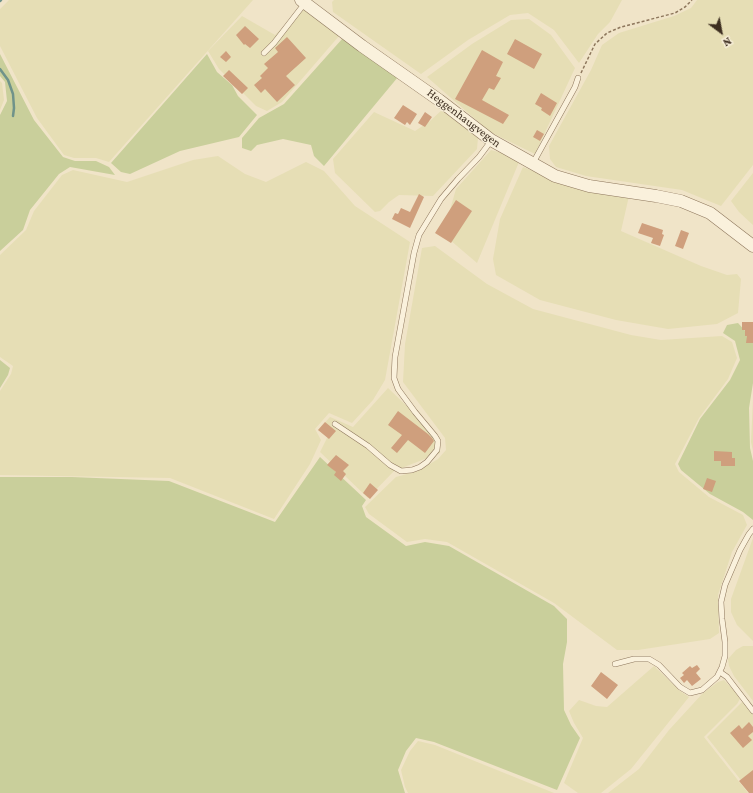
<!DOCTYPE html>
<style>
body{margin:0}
#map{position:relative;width:753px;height:793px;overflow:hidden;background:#f0e4c8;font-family:"Crimson Pro",serif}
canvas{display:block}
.north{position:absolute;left:701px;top:12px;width:40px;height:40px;-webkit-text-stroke:3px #f7eed8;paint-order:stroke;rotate:148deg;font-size:11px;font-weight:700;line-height:16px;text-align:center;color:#3d2e20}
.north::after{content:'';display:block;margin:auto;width:14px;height:18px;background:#3d2e20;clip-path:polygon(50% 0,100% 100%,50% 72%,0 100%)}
</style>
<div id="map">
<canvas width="753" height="793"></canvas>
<div class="north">N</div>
</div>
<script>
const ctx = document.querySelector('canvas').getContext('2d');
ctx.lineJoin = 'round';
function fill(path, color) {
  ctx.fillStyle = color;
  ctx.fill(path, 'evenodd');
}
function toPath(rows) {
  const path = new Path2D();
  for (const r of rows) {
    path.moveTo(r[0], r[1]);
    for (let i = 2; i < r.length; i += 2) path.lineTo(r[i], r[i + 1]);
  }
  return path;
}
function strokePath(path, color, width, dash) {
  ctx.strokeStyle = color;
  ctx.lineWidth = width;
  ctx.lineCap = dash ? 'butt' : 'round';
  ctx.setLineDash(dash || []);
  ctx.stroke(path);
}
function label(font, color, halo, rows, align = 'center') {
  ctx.font = font + ' "Crimson Pro",serif';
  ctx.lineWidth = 3;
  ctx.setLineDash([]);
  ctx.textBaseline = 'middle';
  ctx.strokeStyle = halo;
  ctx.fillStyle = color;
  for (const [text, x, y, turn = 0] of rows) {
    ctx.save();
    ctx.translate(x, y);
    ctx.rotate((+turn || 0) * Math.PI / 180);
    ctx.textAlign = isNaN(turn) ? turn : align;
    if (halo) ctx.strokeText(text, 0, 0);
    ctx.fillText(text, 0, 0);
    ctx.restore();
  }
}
const farmland = toPath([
 [9,0,253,0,109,162,96,158,74,158,64,155,37,118,0,46,0,9],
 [334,0,622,0,610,22,598,34,579,63,554,30,528,13,510,15,468,40,421,74,333,12,332,2],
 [697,0,753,0,753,165,721,206,682,190,586,176,556,167,550,159,549,146,591,70,602,45,619,33,674,16,691,8],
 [302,8,339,36,282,102,267,111,256,106,219,69,208,51,242,16,275,35],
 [529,19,551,35,575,68,535,154,490,132,427,77,472,44,511,20],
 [0,81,2,83,4,100,0,110],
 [443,109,478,138,477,149,433,196,399,195,389,202,380,211,375,212,335,173,333,159,374,112,415,131,430,121],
 [491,150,502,153,519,162,477,263,443,234,456,189],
 [218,156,245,174,266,182,306,162,324,171,355,206,410,242,385,380,373,400,352,423,329,413,315,429,321,440,310,464,274,519,170,478,0,475,0,391,11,374,13,366,0,357,0,255,26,230,34,211,62,175,73,170,127,182,193,160],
 [523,167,577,188,629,196,621,231,701,266,727,275,737,274,741,279,738,313,717,324,668,329,616,320,540,300,496,275,493,259,500,219],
 [753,173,753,225,739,212,731,201],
 [435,246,487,284,533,309,631,335,661,340,722,336,732,342,737,358,728,379,699,418,675,464,679,472,709,497,743,515,747,525,732,552,718,595,719,633,710,639,638,650,617,650,554,603,447,542,425,539,407,542,369,514,365,507,396,477,418,471,438,459,446,450,445,438,403,382,405,344,422,248],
 [388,388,440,438,440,453,394,471,368,498,320,452,328,436,318,430,330,417,353,427],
 [753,399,753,451,751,442],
 [753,538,753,641,737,625,731,612,731,599],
 [743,646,753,646,753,701,734,676,729,666,728,659,736,650],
 [654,666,680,691,689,697,631,769,601,793,578,793,564,783,583,738,574,723,569,711,579,700,596,706,607,707],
 [724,680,737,694,740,699,737,704,704,737,748,793,608,793,639,769,669,730,702,694,718,682],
 [744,700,753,709,753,793,751,793,707,737],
 [418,741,435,745,554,793,408,793,405,787,401,770,410,751]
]);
const green = toPath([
 [343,38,398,77,324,166,314,156,311,145,283,139,257,145,251,151,242,148,242,138,259,118,284,104],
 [0,54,34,120,63,157,75,161,96,161,109,167,115,175,70,167,59,174,30,210,23,230,0,251,0,115,7,101,5,82,0,76],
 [207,54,217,72,232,85,238,96,257,115,239,137,180,151,130,174,121,172,111,163],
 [738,323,748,334,753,337,753,383,749,408,750,448,753,461,753,520,743,512,710,494,681,470,678,464,700,419,730,380,740,360,735,341,723,333,727,325],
 [0,360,10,368,8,375,0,388],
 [320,457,366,500,362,506,366,517,406,546,425,542,449,546,554,606,567,619,567,642,563,664,564,710,571,725,580,738,557,790,434,742,416,738,406,751,398,770,405,793,0,793,0,477,72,477,169,481,275,522]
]);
const stream = toPath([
 [0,1,1,0],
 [0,69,8,80,13,94,14,108,13,116]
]);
const building = toPath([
 [245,26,259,39,250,48,245,44,244,45,236,35],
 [287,37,306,58,286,76,295,85,277,102,265,89,261,93,254,85,262,78,260,76,268,68,264,64,278,52,275,48],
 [515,39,542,54,534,69,507,54],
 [482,50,503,62,496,76,501,78,494,90,489,88,482,100,509,115,503,124,455,99],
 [226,51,231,57,226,62,220,57],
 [229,70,248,88,242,94,223,76],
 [541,93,557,103,550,116,541,110,542,108,535,104],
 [403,105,417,114,410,125,407,122,405,125,394,118],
 [425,112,432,117,425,127,418,123],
 [537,130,544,134,540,141,533,137],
 [419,194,424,197,410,228,392,219,395,213,398,214,401,208,410,212],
 [456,200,472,211,451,243,435,233],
 [642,223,663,230,662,234,664,235,660,246,651,243,653,238,638,233],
 [681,230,689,233,683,249,675,246],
 [742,322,753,322,753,343,746,343,747,336,745,336,745,330,742,330],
 [398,411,428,434,432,438,434,441,425,453,408,440,397,453,391,448,402,435,388,425],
 [325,422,336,431,329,439,318,430],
 [714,451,732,452,732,458,735,458,735,466,721,466,721,461,714,461],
 [336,455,349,465,343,471,346,474,341,481,334,475,336,472,327,465],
 [707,478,716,481,712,492,703,489],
 [370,483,378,490,370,499,363,493],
 [697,665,700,669,696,673,701,679,692,686,687,680,684,683,680,678,684,675,682,673,690,666,692,668],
 [601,672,618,685,607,699,591,686],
 [749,722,753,727,753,732,748,736,752,740,743,748,730,733,739,725,742,729],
 [753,770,753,793,749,793,739,781]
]);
const path = toPath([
 [581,73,595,44,607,33,621,27,675,13,685,7,692,0]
]);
const service = toPath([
 [264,53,274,43,305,3],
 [533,163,575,87,578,78],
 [335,424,368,446,390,465,401,471,412,470,420,467,427,462,437,450,438,441,435,436,415,412,398,389,394,378,395,357,414,253,419,235,441,199,458,179,479,157,491,141],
 [615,664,634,659,649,659,659,665,680,687,690,693,702,690,717,677,722,667,725,656,725,642,722,619,721,602,725,585,740,550,749,534,753,529],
 [720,672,727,677,753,711]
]);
const tertiary = toPath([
 [301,0,362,46,439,100,491,140,555,176,589,186,656,196,681,201,710,213,753,246]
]);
const streetNames = [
 ["Heggenhaugvegen",464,118,37]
];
fill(farmland, '#e6deb5');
fill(green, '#c9cf9b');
strokePath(stream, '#6f938a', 2.5);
fill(building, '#cf9f7d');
strokePath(service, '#8d765c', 6);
strokePath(tertiary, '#8d765c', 13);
strokePath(path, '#8d765c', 1.5, [3, 2]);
strokePath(service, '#faf1dc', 5);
strokePath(tertiary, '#faf1dc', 12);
label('12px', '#3d2e20', '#f7eed8', streetNames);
</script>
